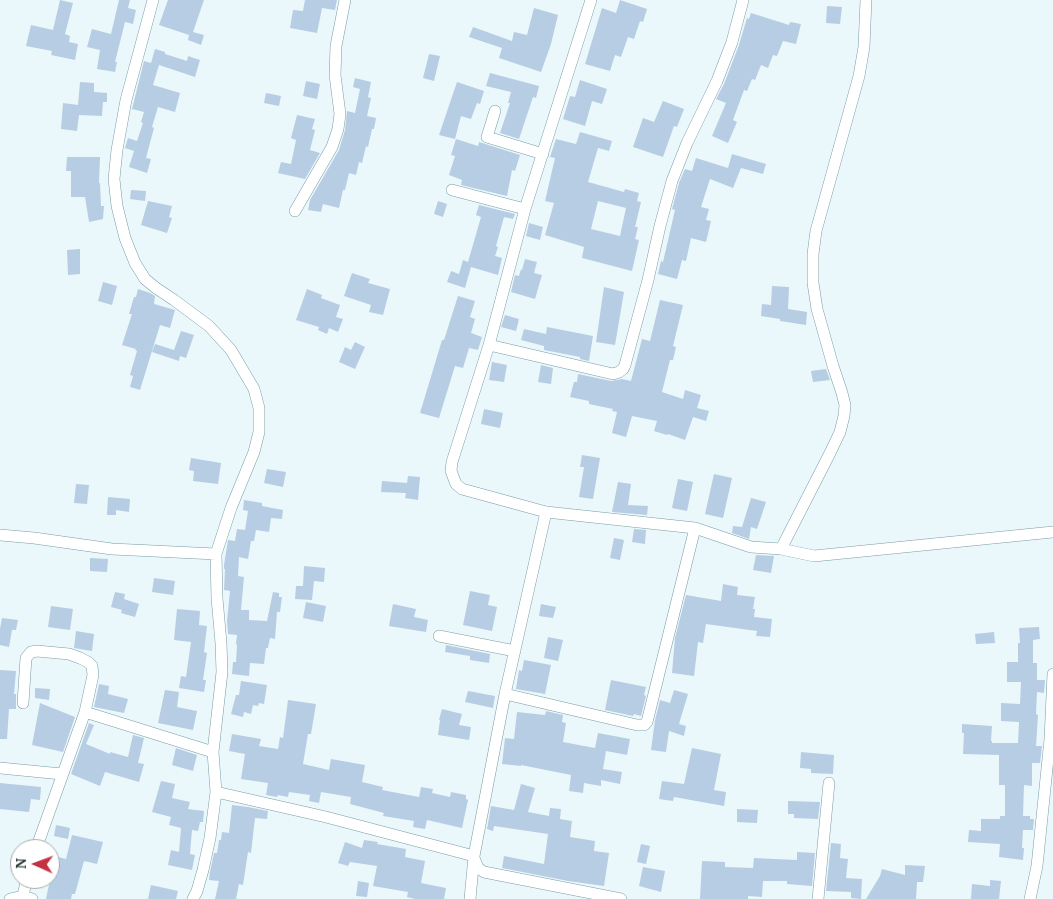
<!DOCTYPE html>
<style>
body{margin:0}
#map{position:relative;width:1053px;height:899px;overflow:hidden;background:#eaf8fc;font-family:"PT Serif",serif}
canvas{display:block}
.north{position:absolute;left:10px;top:839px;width:50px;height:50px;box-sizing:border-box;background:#fff;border:1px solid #a4a9ab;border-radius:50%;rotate:272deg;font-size:14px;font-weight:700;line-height:20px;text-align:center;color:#1c292d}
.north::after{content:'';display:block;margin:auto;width:18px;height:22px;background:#c33343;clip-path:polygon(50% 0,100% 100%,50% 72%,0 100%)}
</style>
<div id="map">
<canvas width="1053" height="899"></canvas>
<div class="north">N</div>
</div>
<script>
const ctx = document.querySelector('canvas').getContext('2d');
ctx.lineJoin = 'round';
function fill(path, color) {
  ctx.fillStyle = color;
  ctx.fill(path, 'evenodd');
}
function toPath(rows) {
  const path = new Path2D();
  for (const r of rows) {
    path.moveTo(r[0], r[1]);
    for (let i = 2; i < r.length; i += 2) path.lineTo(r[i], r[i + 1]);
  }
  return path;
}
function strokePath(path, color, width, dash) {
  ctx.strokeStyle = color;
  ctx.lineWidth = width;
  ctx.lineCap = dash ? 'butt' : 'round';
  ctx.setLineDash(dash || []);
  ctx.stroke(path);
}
const building = toPath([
 [60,0,73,3,65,34,70,36,69,42,78,44,75,60,51,55,52,51,26,46,31,25,53,30],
 [119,0,130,0,128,8,136,10,133,24,125,22,115,62,117,62,115,72,97,69,100,50,87,47,92,29,111,34],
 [168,0,204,0,193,32,204,35,201,45,188,40,189,35,159,25],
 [305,0,337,0,335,10,322,8,317,33,290,28,293,10,303,11],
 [620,0,647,9,643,22,640,21,634,39,628,37,621,57,615,55,610,71,585,64,602,8,616,13],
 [827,6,842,7,840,24,826,23],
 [534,8,558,15,551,44,541,72,499,58,502,48,469,37,473,27,512,41,514,32,527,35],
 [751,13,789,25,790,22,801,24,796,44,783,41,777,56,773,55,768,68,761,65,755,80,752,79,747,91,744,90,733,120,737,122,728,143,712,136,726,103,716,99,724,84,739,45,747,18,749,19],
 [155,49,165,52,165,54,187,61,188,56,200,60,195,77,159,65,153,85,180,93,175,112,158,107,152,127,154,128,146,158,151,159,147,173,129,167,134,151,125,148,128,138,137,141,143,123,141,122,144,112,132,109,144,61,151,63],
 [429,54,440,56,434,81,423,78],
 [490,73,539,86,536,98,533,97,519,139,500,133,510,103,508,103,511,92,486,86],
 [355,78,371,82,368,97,371,98,367,116,376,118,374,129,372,129,368,147,366,146,362,163,359,162,356,175,349,173,345,190,343,190,339,208,323,204,321,212,308,210,310,200,339,150,345,130,347,111,355,113,360,89,353,87],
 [580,80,607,89,602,104,592,101,585,126,563,119,570,96,575,97],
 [306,81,320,84,317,99,303,96],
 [80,82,94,83,94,92,107,93,107,102,103,102,102,116,79,115,77,131,61,129,63,103,78,105],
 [457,82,484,91,480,104,477,103,471,119,461,116,455,139,439,135],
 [266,93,281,96,279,106,264,103],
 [663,101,684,109,677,127,674,126,663,157,633,147,643,118,654,122],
 [297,115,315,119,312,129,315,130,310,150,320,153,305,179,278,173,281,162,291,164,296,140,291,138],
 [580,132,612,141,609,151,598,148,588,182,624,192,625,189,639,193,637,201,641,202,635,227,638,227,635,239,639,240,632,271,582,258,584,247,545,235,554,203,545,201,555,158,550,157,556,139,576,144],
 [598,201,626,208,620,236,591,229],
 [456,139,478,146,479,142,520,155,515,171,512,170,507,196,461,185,462,180,449,175,455,156,451,155],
 [732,154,766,164,763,174,741,168,733,188,710,179,701,207,709,209,706,220,711,221,706,242,691,238,686,261,682,260,677,279,658,274,661,261,663,262,675,210,672,209,679,183,685,169,692,171,696,158,728,168],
 [67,157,100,157,99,183,100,183,101,206,104,206,103,219,89,222,85,197,71,197,71,171,66,171],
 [131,190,146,191,145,201,130,199],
 [148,201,172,206,169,217,172,218,167,233,141,225],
 [438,201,447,204,443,217,434,214],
 [479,205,515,214,513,219,504,217,496,246,498,247,495,256,502,258,498,275,471,267,465,288,447,282,451,271,459,274,463,260,468,262,481,217,476,215],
 [529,223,543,227,540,240,526,236],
 [80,249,80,274,68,275,67,250],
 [525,259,537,262,534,273,542,275,535,299,511,292,515,275,519,276,521,269,522,270],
 [352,273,370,279,368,283,390,289,383,315,369,312,371,305,344,296],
 [103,282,117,286,112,305,98,301],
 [772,286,789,287,788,309,807,312,806,325,780,321,780,319,761,316,762,304,771,305],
 [604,287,624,292,615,345,596,342],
 [138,289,150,293,155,296,154,304,175,310,170,328,160,325,140,390,130,387,133,376,130,375,137,351,135,350,136,349,122,345,132,314,129,314,134,297,136,297],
 [307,289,322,295,321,298,340,305,336,317,343,319,338,332,329,328,327,334,318,330,319,327,296,320],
 [458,296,475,301,470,317,475,319,471,333,482,337,478,350,469,348,463,368,455,366,439,418,420,413,442,340,444,340],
 [660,300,683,305,673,346,676,347,673,360,670,360,662,392,683,399,685,390,701,395,697,408,709,411,706,421,693,417,685,440,668,434,667,435,654,431,657,421,632,416,626,437,612,433,617,412,612,411,613,409,589,404,589,401,570,397,574,382,577,382,578,374,611,381,622,379,631,381,642,339,650,341],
 [505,315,519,319,516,331,501,327],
 [547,327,593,336,589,361,580,359,580,357,544,350,544,346,521,340,524,329,546,334],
 [181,331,194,335,186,358,180,356,179,361,152,352,155,344,174,350],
 [355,342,365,347,355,369,339,362,345,347,351,350],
 [492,362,507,365,504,382,489,380],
 [541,365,553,368,551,384,538,382],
 [826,369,830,380,813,382,811,371],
 [484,409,503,413,500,428,481,424],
 [582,455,600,458,593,499,579,497,584,467,580,467],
 [191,458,221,463,218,484,193,481,194,471,189,470],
 [267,469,286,472,283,487,264,483],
 [714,474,732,478,723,518,705,514],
 [408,476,420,477,418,500,405,498,406,493,381,492,382,481,407,483],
 [678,479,693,482,687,511,672,508],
 [618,482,631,484,628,505,648,506,647,515,612,512],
 [76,484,89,485,87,504,74,503],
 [108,497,130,499,129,512,116,510,116,515,107,515],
 [751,498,766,502,757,529,751,527,749,539,732,533,733,526,742,527],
 [244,500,262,503,262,506,283,510,282,519,271,518,269,532,256,530,254,541,251,541,248,559,239,557,238,576,244,577,241,610,249,610,249,620,267,621,273,592,279,593,279,597,282,597,280,612,277,612,275,639,270,638,268,648,266,648,264,664,250,663,249,676,232,674,233,662,236,662,237,645,236,644,237,635,228,634,227,621,230,591,224,590,225,569,224,569,224,565,228,540,235,541,237,529,245,530,248,511,243,510],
 [634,529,646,530,645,544,632,542],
 [614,538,624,540,620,560,610,558],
 [756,555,774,556,771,573,753,570],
 [90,558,108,559,107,572,90,571],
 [304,566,325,568,324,582,314,581,312,600,295,599,296,586,303,586],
 [154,578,175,581,173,595,152,592],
 [723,584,738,587,737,595,755,597,753,609,755,609,754,617,772,619,770,637,756,636,757,631,706,624,703,643,698,642,694,676,672,673,675,638,686,595,721,601],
 [470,591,490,595,488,605,497,607,492,631,463,625],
 [115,592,125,594,124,599,139,604,135,617,121,613,122,610,111,607],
 [306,602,326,606,323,622,303,618],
 [393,604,416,609,414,617,428,620,426,632,389,626],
 [541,604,556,607,553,618,539,616],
 [51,606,73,609,70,630,48,627],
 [177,609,200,611,199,625,207,626,204,652,207,653,203,680,206,680,204,692,179,688,181,676,186,677,191,642,174,640],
 [2,618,18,620,16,630,12,630,9,647,0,645,0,629],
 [1039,627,1040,639,1033,640,1033,663,1037,663,1037,680,1045,680,1044,693,1037,692,1036,714,1038,715,1036,746,1042,746,1040,763,1032,763,1032,786,1024,785,1023,816,1030,816,1030,819,1034,819,1033,830,1023,830,1022,848,1024,848,1023,860,999,857,1000,844,968,842,969,830,981,831,981,819,1000,819,1000,816,1005,816,1005,785,999,785,999,755,963,754,964,733,962,733,962,724,992,726,991,741,992,741,992,743,1018,743,1019,722,1001,721,1001,703,1020,704,1021,682,1007,682,1007,662,1018,662,1018,643,1020,643,1019,628],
 [76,631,94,634,92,651,74,648],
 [994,632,995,643,976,644,975,634],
 [548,637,563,640,558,661,544,658],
 [446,645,490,654,489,663,470,660,470,656,445,652],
 [524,660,551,665,545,694,516,689,519,670,522,671],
 [0,670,16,671,14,694,16,694,16,709,9,709,7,739,0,739],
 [611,680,646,687,644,695,646,696,641,716,634,714,633,716,605,710],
 [241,681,267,685,264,704,259,703,258,706,253,705,251,714,244,712,243,717,231,714,236,695,239,695],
 [99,684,109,686,108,694,128,699,124,713,94,707],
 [35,688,50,689,49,700,35,698],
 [165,690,179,692,177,707,197,711,193,730,158,723],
 [674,690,688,694,679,724,686,726,684,736,669,731,666,752,651,750,655,720,660,700,670,703],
 [468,691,495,696,493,708,465,702],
 [288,700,316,704,311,734,308,734,303,764,329,770,331,759,365,765,362,782,383,787,382,790,419,797,421,787,433,789,432,793,450,797,451,792,466,795,466,799,468,800,462,828,427,820,425,829,413,827,414,821,383,816,384,813,350,804,351,797,321,792,319,803,309,801,310,795,289,792,288,797,278,795,277,797,266,795,268,783,241,779,245,754,229,751,232,734,261,739,259,746,278,749,280,737,283,738],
 [40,703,75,717,63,752,32,745],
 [442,709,462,714,459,725,471,727,469,740,438,735,440,720,439,720],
 [546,711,563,715,562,722,566,723,563,742,595,748,598,733,630,739,627,755,606,751,603,769,622,772,620,784,601,780,601,786,584,783,583,793,569,791,571,775,521,765,521,766,502,764,505,738,514,739,517,712,545,715],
 [89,723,94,725,86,744,110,754,110,752,128,757,133,735,144,738,138,763,144,764,139,782,105,772,100,786,71,774],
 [176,748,197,755,193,771,172,765],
 [692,748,721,754,714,790,726,792,724,806,674,797,673,801,659,799,662,781,684,784],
 [801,752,834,755,833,774,811,773,811,769,800,768],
 [161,781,175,784,172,798,190,802,188,809,204,811,203,822,200,822,198,831,192,830,190,854,195,855,192,870,168,865,171,850,179,852,181,828,169,825,171,817,152,812],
 [0,783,41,787,40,800,31,799,29,812,0,809],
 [521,784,535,788,528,812,549,816,550,808,561,809,560,819,572,821,570,837,595,841,594,851,609,853,604,886,568,881,502,868,504,856,544,864,548,834,494,826,493,831,487,829,491,806,514,810],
 [788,801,820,802,818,819,794,818,794,814,788,814],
 [232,805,248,807,268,811,267,819,255,818,251,853,248,852,243,885,239,884,236,899,215,899,219,881,209,880,210,872,214,853,217,853,219,840,221,840,222,832,229,833],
 [737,809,758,810,757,823,737,822],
 [56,825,70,828,68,839,54,836],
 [72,835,103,842,97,864,84,861,75,894,72,894,71,899,46,899,52,870,50,869,50,855,66,859],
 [364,840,378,842,377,844,406,849,405,857,425,861,421,883,446,888,444,899,415,899,407,897,408,892,373,886,377,866,350,862,348,866,338,863,345,842,362,848],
 [831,843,841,844,840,858,848,859,846,878,862,879,861,899,851,898,851,892,826,891],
 [641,844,650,846,646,864,637,862],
 [797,852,815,853,812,886,787,884,787,881,763,881,762,897,748,896,748,899,700,899,702,861,725,862,725,867,753,868,754,858,797,860],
 [905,865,925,866,923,882,917,882,916,899,866,899,880,876,882,869,905,875],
 [643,867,665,871,661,892,639,886],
 [990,880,1001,881,999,899,971,899,972,884,990,886],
 [358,881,369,883,367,897,356,896],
 [151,885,178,891,176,899,148,899]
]);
const street = toPath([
 [153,0,126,100,117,150,114,179,117,206,125,238,135,263,145,279,156,288,174,300,209,326,231,350,254,389,259,408,259,432,254,452,231,508,216,554,217,598,221,643,222,672,213,752,216,792,210,838,203,870,197,891,193,899],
 [591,0,525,209,489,345,452,462,451,471,456,484,462,489,546,512,695,528,751,547,781,549,814,556,1053,532],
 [495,111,487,137,543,154],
 [452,190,525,209],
 [295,211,332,147,338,129,340,114,335,75,336,46,345,0],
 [489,345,613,374,619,372,623,369,625,365,648,280,660,226,672,181,687,143,717,81,732,42,743,0],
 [0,535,34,538,112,549,216,554],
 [781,549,830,453,840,432,844,416,845,405,842,393,833,366,817,309,813,283,813,254,816,231,859,76,864,47,866,0],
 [439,636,515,651],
 [505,694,637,725,644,725,647,722,695,528],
 [23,703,26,658,31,652,37,651,69,654,80,658,88,662,92,666,93,675,85,712,36,849],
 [85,712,213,752],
 [0,768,62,774],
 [216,792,326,817,474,856],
 [474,858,478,868,484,872,621,899],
 [10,899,23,896,32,899],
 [22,899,27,879],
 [470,899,474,856,505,694,546,512],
 [818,899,829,783],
 [1030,899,1037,866,1050,739,1053,674]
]);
fill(building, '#b7cde3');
strokePath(street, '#7a9ca4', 12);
strokePath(street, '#fff', 11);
</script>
